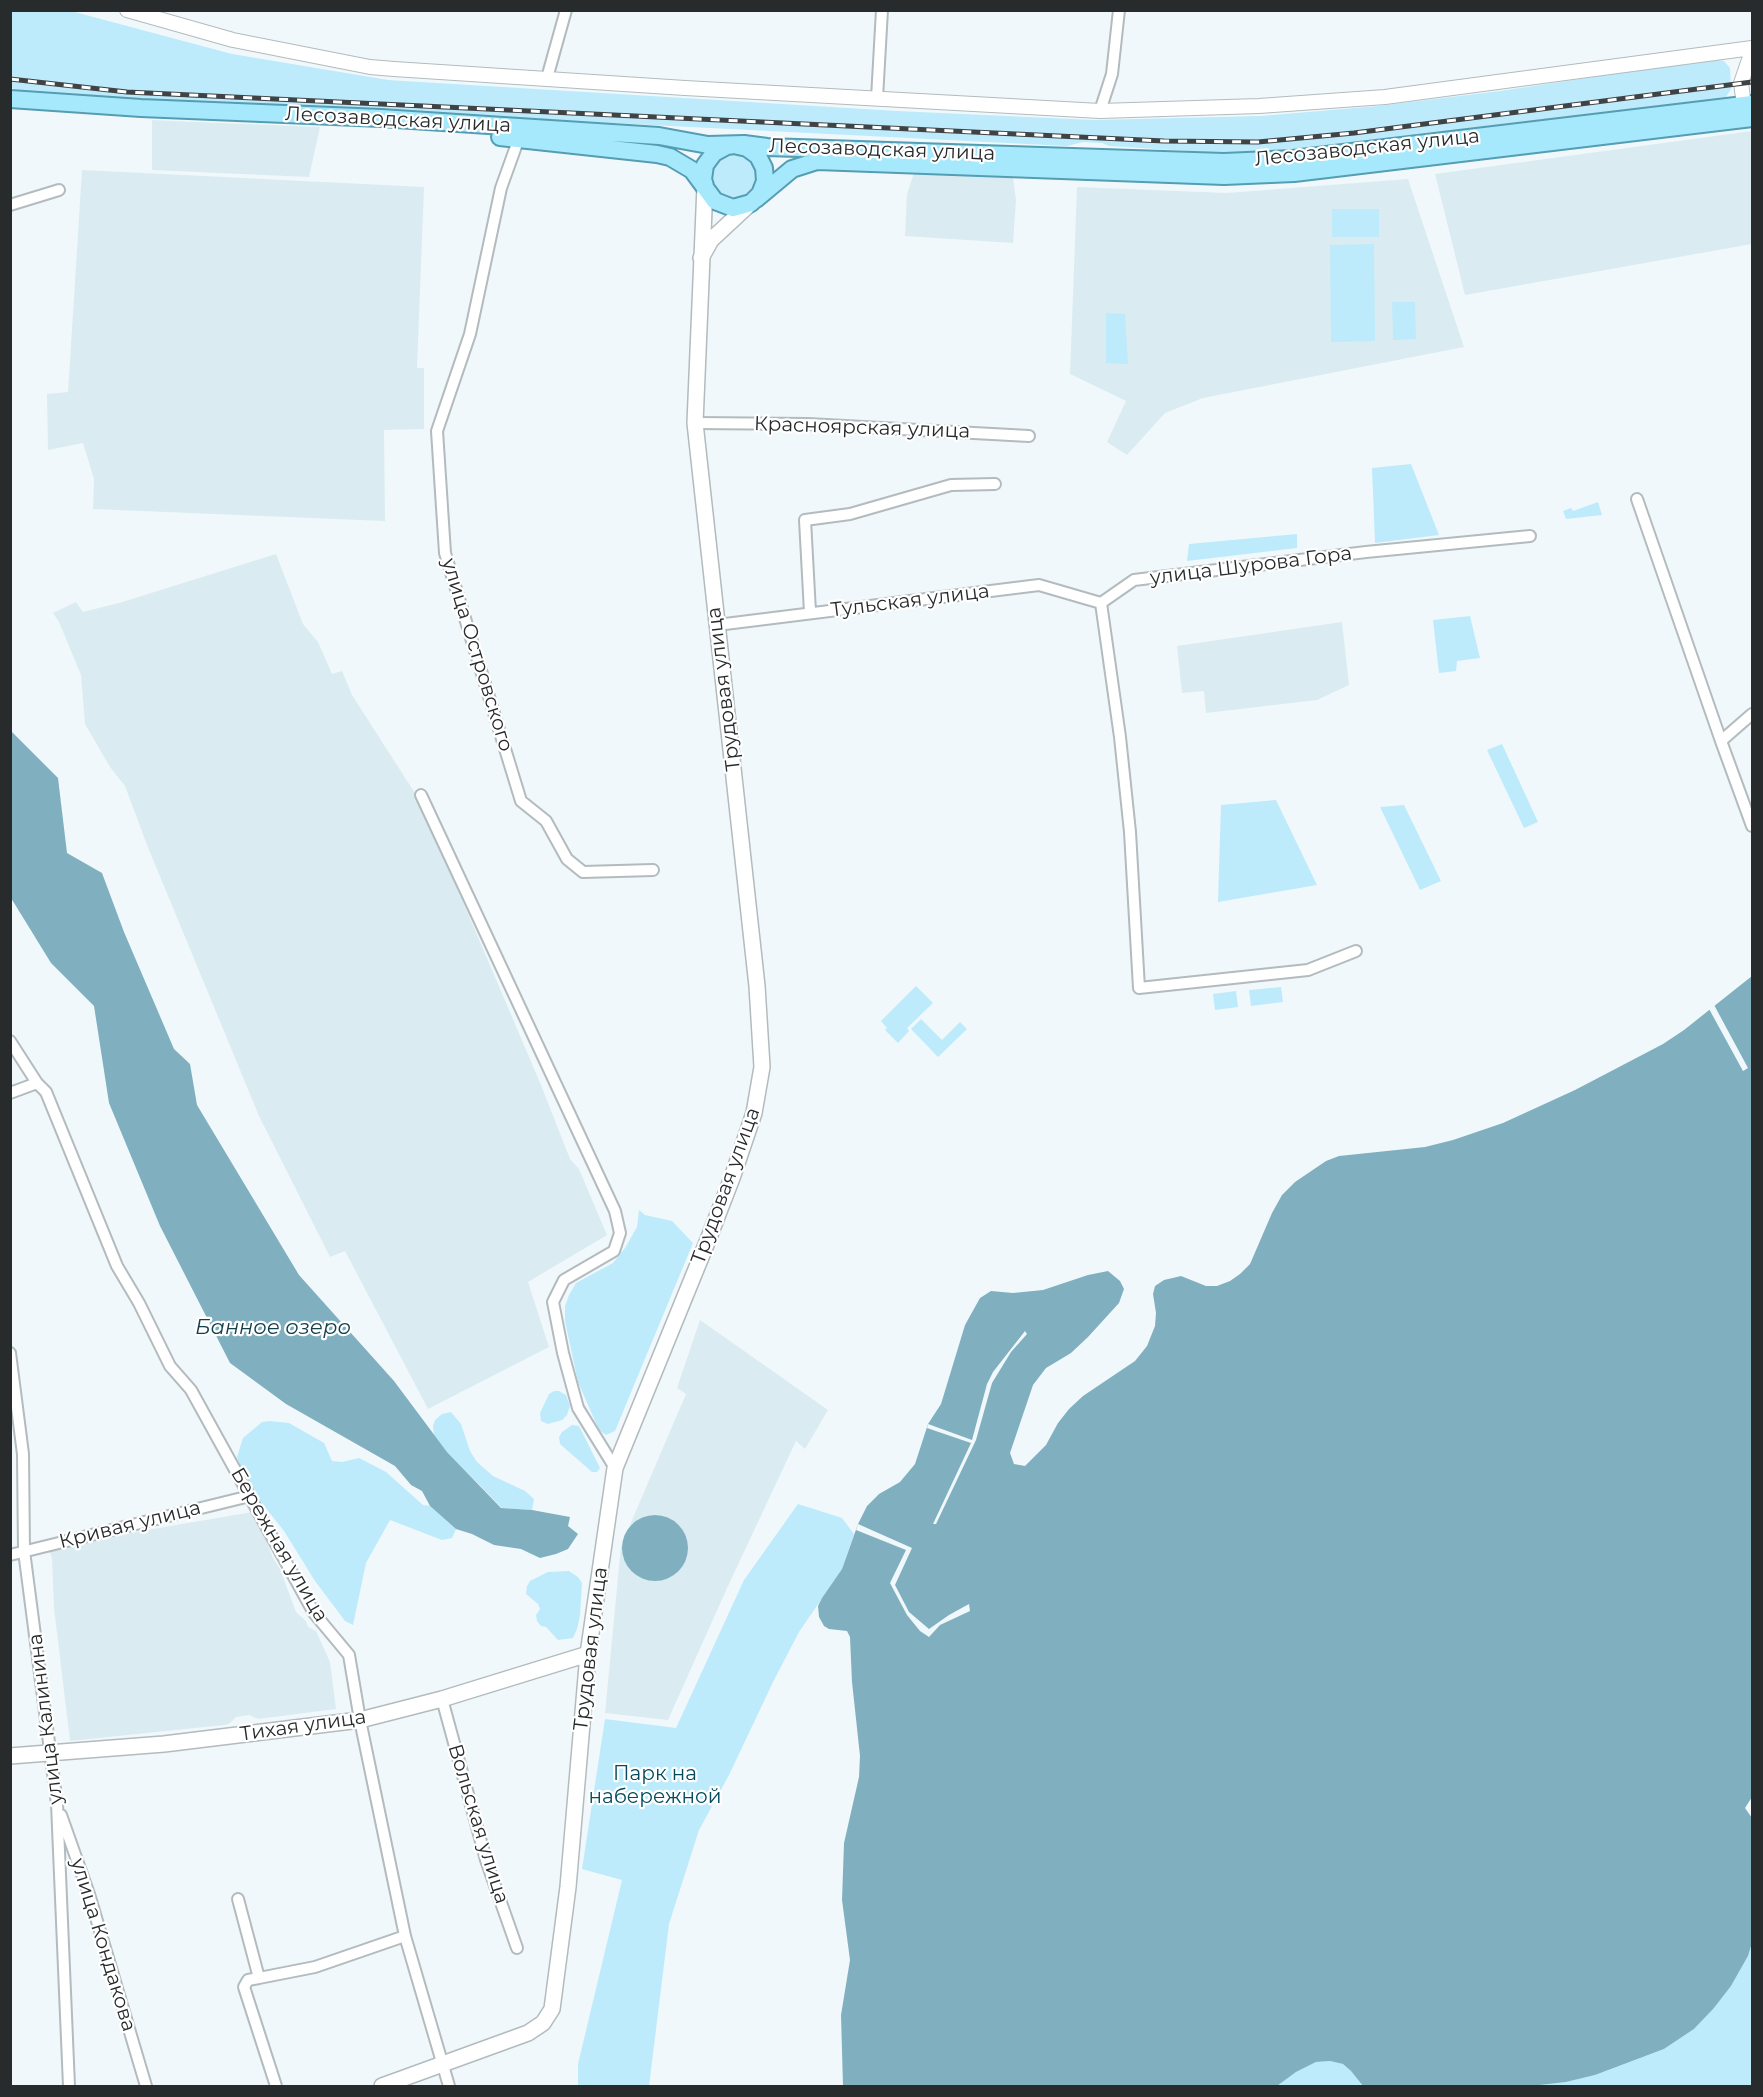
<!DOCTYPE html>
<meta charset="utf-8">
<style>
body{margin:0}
#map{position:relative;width:1763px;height:2097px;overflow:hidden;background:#f0f8fb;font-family:Montserrat,sans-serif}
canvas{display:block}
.frame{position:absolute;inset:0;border:12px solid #282b2c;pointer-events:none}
</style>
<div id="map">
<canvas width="1763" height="2097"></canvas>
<div class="frame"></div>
</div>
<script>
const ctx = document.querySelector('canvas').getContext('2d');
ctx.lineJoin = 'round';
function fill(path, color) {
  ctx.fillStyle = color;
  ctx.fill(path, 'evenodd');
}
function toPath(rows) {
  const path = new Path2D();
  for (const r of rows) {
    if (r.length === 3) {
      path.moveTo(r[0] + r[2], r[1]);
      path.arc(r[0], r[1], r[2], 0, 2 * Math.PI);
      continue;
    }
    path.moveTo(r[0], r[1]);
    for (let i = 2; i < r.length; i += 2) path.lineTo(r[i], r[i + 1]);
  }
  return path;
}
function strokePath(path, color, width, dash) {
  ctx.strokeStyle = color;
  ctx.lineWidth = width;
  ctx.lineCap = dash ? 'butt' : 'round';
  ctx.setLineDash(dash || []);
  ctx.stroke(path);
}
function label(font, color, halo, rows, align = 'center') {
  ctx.font = font + ' Montserrat,sans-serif';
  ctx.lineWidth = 4.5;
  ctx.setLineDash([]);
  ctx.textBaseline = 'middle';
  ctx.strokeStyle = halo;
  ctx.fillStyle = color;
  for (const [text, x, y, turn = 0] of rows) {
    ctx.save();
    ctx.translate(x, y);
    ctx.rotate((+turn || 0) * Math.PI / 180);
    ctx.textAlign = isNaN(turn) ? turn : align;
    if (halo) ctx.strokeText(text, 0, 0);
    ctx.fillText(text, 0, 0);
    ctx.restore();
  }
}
const built = toPath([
 [152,120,196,122,320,127,309,177,152,170],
 [1752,131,1752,244,1465,295,1435,174],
 [82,170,424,187,417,368,424,368,424,429,384,430,385,521,93,509,94,479,83,443,48,450,47,394,68,392],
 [914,173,1013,178,1016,200,1013,243,905,236,907,194],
 [1408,179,1464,347,1203,398,1165,413,1127,455,1107,442,1126,401,1070,374,1077,187,1227,193],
 [276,554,303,624,318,642,332,674,342,671,352,695,420,801,541,1085,570,1159,579,1169,607,1235,528,1282,549,1347,428,1409,345,1251,330,1257,259,1116,147,845,125,786,110,767,85,724,81,675,59,622,53,613,76,602,83,612,119,603],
 [1342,622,1349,685,1317,700,1206,713,1204,691,1182,693,1177,646],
 [700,1320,828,1410,805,1449,796,1441,728,1586,668,1720,605,1713,621,1546,686,1394,677,1388],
 [258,1511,263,1532,273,1558,280,1569,296,1612,306,1621,308,1627,316,1631,330,1662,336,1709,258,1719,249,1715,236,1717,229,1724,224,1725,70,1741,54,1608,52,1558,48,1547]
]);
const green = toPath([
 [10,11,71,11,232,54,388,80,897,111,1094,120,1261,116,1378,106,1500,91,1713,59,1724,61,1730,68,1731,89,1726,97,1714,99,1279,151,1237,154,1109,146,1102,143,1083,142,1067,146,16,93,11,86],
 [729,154,745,156,752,161,759,175,752,197,728,204,710,186,710,169,715,162],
 [1332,209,1379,209,1379,237,1332,237],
 [1374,244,1375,341,1331,342,1330,245],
 [1415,302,1416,339,1393,340,1392,302],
 [1106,313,1125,314,1128,364,1106,363],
 [1411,464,1439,535,1375,543,1372,468],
 [1598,502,1602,515,1566,519,1563,511,1571,508,1573,511],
 [1297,534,1297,548,1187,561,1189,544],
 [1470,616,1480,658,1457,661,1456,671,1439,673,1433,620],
 [1502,744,1538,822,1524,828,1487,750],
 [1276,800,1317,885,1218,902,1221,805],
 [1404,805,1441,881,1420,890,1380,807],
 [916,986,933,1003,907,1028,909,1031,898,1043,885,1030,887,1028,881,1021],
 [1281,987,1283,1002,1251,1006,1249,990],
 [1236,991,1238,1007,1215,1010,1213,994],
 [921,1019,942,1040,960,1022,967,1029,938,1057,911,1029],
 [639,1210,645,1215,672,1221,693,1243,615,1431,606,1435,599,1430,578,1382,565,1321,565,1306,569,1295,576,1283,613,1263,625,1248,637,1227],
 [554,1391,559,1391,566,1395,570,1406,567,1415,562,1420,548,1424,541,1421,540,1413,549,1394],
 [451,1412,461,1424,470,1451,477,1462,493,1476,525,1491,534,1499,532,1510,502,1508,447,1452,434,1435,433,1426,435,1420,442,1414],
 [270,1421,289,1423,324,1443,332,1461,342,1462,359,1458,386,1472,423,1505,430,1506,456,1529,452,1538,442,1540,390,1520,366,1563,353,1625,345,1621,315,1581,284,1531,246,1483,237,1457,243,1438,262,1422],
 [572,1425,579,1426,600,1468,597,1472,592,1472,560,1444,559,1437,562,1432],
 [798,1504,842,1518,854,1534,842,1569,799,1632,774,1680,729,1775,699,1830,669,1924,649,2086,578,2086,578,2064,622,1880,582,1869,605,1719,676,1728,744,1580],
 [569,1571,578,1577,582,1583,580,1615,577,1629,573,1638,558,1640,546,1627,541,1626,537,1621,536,1615,540,1609,538,1604,526,1594,527,1586,530,1581,548,1572],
 [1752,1943,1752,2086,1496,2086,1566,2082,1595,2075,1664,2049,1694,2029,1714,2008,1731,1986,1748,1956],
 [1330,2061,1343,2064,1351,2071,1363,2086,1277,2086,1296,2072,1316,2062]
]);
const water = toPath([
 [11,731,58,778,67,853,102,873,124,932,174,1049,190,1064,197,1105,299,1275,394,1381,447,1452,501,1508,532,1510,570,1517,568,1526,578,1534,568,1549,556,1554,540,1558,521,1549,494,1545,472,1534,456,1529,430,1506,422,1491,411,1485,395,1466,286,1404,230,1363,160,1226,109,1103,94,1006,51,963,11,898],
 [1752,976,1752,1797,1745,1808,1752,1818,1752,1943,1748,1956,1731,1986,1714,2008,1694,2029,1664,2049,1595,2075,1566,2082,1539,2085,1363,2086,1351,2071,1343,2064,1330,2061,1316,2062,1296,2072,1277,2086,843,2086,841,2015,850,1960,842,1900,844,1843,859,1777,860,1756,852,1682,850,1637,847,1631,829,1629,824,1626,819,1617,818,1606,822,1598,842,1569,858,1524,867,1506,879,1494,900,1482,915,1464,928,1424,941,1404,965,1325,980,1298,991,1291,1013,1293,1043,1290,1088,1275,1108,1271,1120,1281,1124,1289,1119,1303,1088,1337,1071,1353,1046,1368,1033,1385,1010,1453,1014,1464,1025,1466,1046,1445,1058,1423,1069,1409,1083,1396,1135,1361,1147,1346,1155,1326,1156,1313,1153,1294,1155,1286,1164,1280,1181,1276,1206,1286,1217,1286,1230,1281,1240,1274,1250,1264,1272,1213,1282,1195,1295,1182,1326,1161,1339,1156,1425,1147,1453,1140,1503,1123,1575,1090,1663,1044,1684,1030],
 [655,1548,33]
]);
const pier = toPath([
 [1713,1003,1748,1068,1743,1071,1708,1007],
 [1025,1331,1027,1334,1011,1352,992,1383,976,1440,936,1524,933,1524,971,1443,927,1428,928,1424,972,1440,987,1384,993,1372],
 [858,1524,912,1548,895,1585,909,1612,929,1629,949,1615,969,1604,970,1611,940,1625,929,1637,920,1631,907,1615,890,1583,906,1550,856,1530]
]);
const minor = toPath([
 [547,78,566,10],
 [877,98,882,10],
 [1100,111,1112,74,1119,10],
 [519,138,501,188,470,334,437,431,445,553,521,801,546,821,567,859,583,872,653,870],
 [10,205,59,190],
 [695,423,808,424,1029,436],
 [1637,499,1721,741],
 [1101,603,1120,737,1130,832,1139,988,1308,970,1356,951],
 [1101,603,1134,580,1366,552,1530,536],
 [810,612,805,520,850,514,951,485,995,484],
 [717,625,1039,585,1101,603],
 [1752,714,1721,741,1752,826],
 [421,795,615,1211,620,1233,614,1251,564,1280,553,1302,563,1353,578,1408,615,1468],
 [10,1041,37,1083,46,1092,117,1266,139,1303,170,1366,191,1390,314,1613,349,1655,360,1720,405,1936,449,2086],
 [10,1093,37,1083],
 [10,1353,23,1454,24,1551,57,1804,69,2086],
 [10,1555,250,1496],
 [442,1699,486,1860,517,1948],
 [61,1815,89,1894,146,2086],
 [238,1899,259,1978,248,1980,244,1987,276,2086],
 [259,1978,315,1967,405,1936]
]);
const tertiary = toPath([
 [127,10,233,40,370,67,394,69,685,88,1100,111,1259,106,1385,97,1752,48],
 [1744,105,1741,83,1752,51]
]);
const secondary = toPath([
 [701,258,711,240,753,201],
 [10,1756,164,1744,360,1720,442,1699,588,1654],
 [382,2086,528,2033,543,2023,552,2009,568,1887,588,1654,615,1468,708,1240,732,1178,754,1113,762,1067,757,986,695,423,705,186]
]);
const primary = toPath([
 [10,99,141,108,381,118,519,127,659,136,708,145,744,144,767,147,1224,162,1293,159,1752,104],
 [500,137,657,154,670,157,692,170,715,201,733,208,751,203,760,194,765,181,764,168,758,156,747,148,734,145,727,146,714,153,705,165,703,179,705,186],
 [756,199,792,169,817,161,1224,176,1294,173,1752,118]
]);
const rail = toPath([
 [10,79,127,92,1164,141,1258,142,1354,133,1752,82]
]);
const streetNames = [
 ["Лесозаводская улица",398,120,3],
 ["Лесозаводская улица",1367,148,-6],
 ["Лесозаводская улица",882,150,2],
 ["Красноярская улица",862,428,2],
 ["улица Шурова Гора",1251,566,-7],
 ["Тульская улица",910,601,-7],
 ["улица Островского",477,655,73],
 ["Трудовая улица",724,689,-97],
 ["Трудовая улица",726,1186,-70],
 ["Кривая улица",130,1525,-14],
 ["Бережная улица",279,1545,60],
 ["Трудовая улица",591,1649,-83],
 ["улица Калинина",46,1719,-97],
 ["Тихая улица",303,1726,-8],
 ["Вольская улица",478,1824,73],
 ["улица Кондакова",103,1945,73]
];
const parkNames = [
 ["Парк на",655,1774],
 ["набережной",655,1797]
];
const waterNames = [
 ["Банное озеро",273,1328]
];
fill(built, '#daecf1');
fill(green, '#bdebfb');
fill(water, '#80b0c0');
fill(pier, '#f0f8fb');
strokePath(minor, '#b3bbbe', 14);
strokePath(tertiary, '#b3bbbe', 16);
strokePath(secondary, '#b3bbbe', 18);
strokePath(primary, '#549db3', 20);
strokePath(minor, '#fff', 10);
strokePath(tertiary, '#fff', 14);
strokePath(secondary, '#fff', 15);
strokePath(primary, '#a6e9fd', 16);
strokePath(rail, '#404345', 5);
strokePath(rail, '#fff', 3, [9]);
label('20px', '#282b2c', '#fff', streetNames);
label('20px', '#044c5d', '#fff', parkNames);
label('italic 21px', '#133f4b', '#fff', waterNames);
</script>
